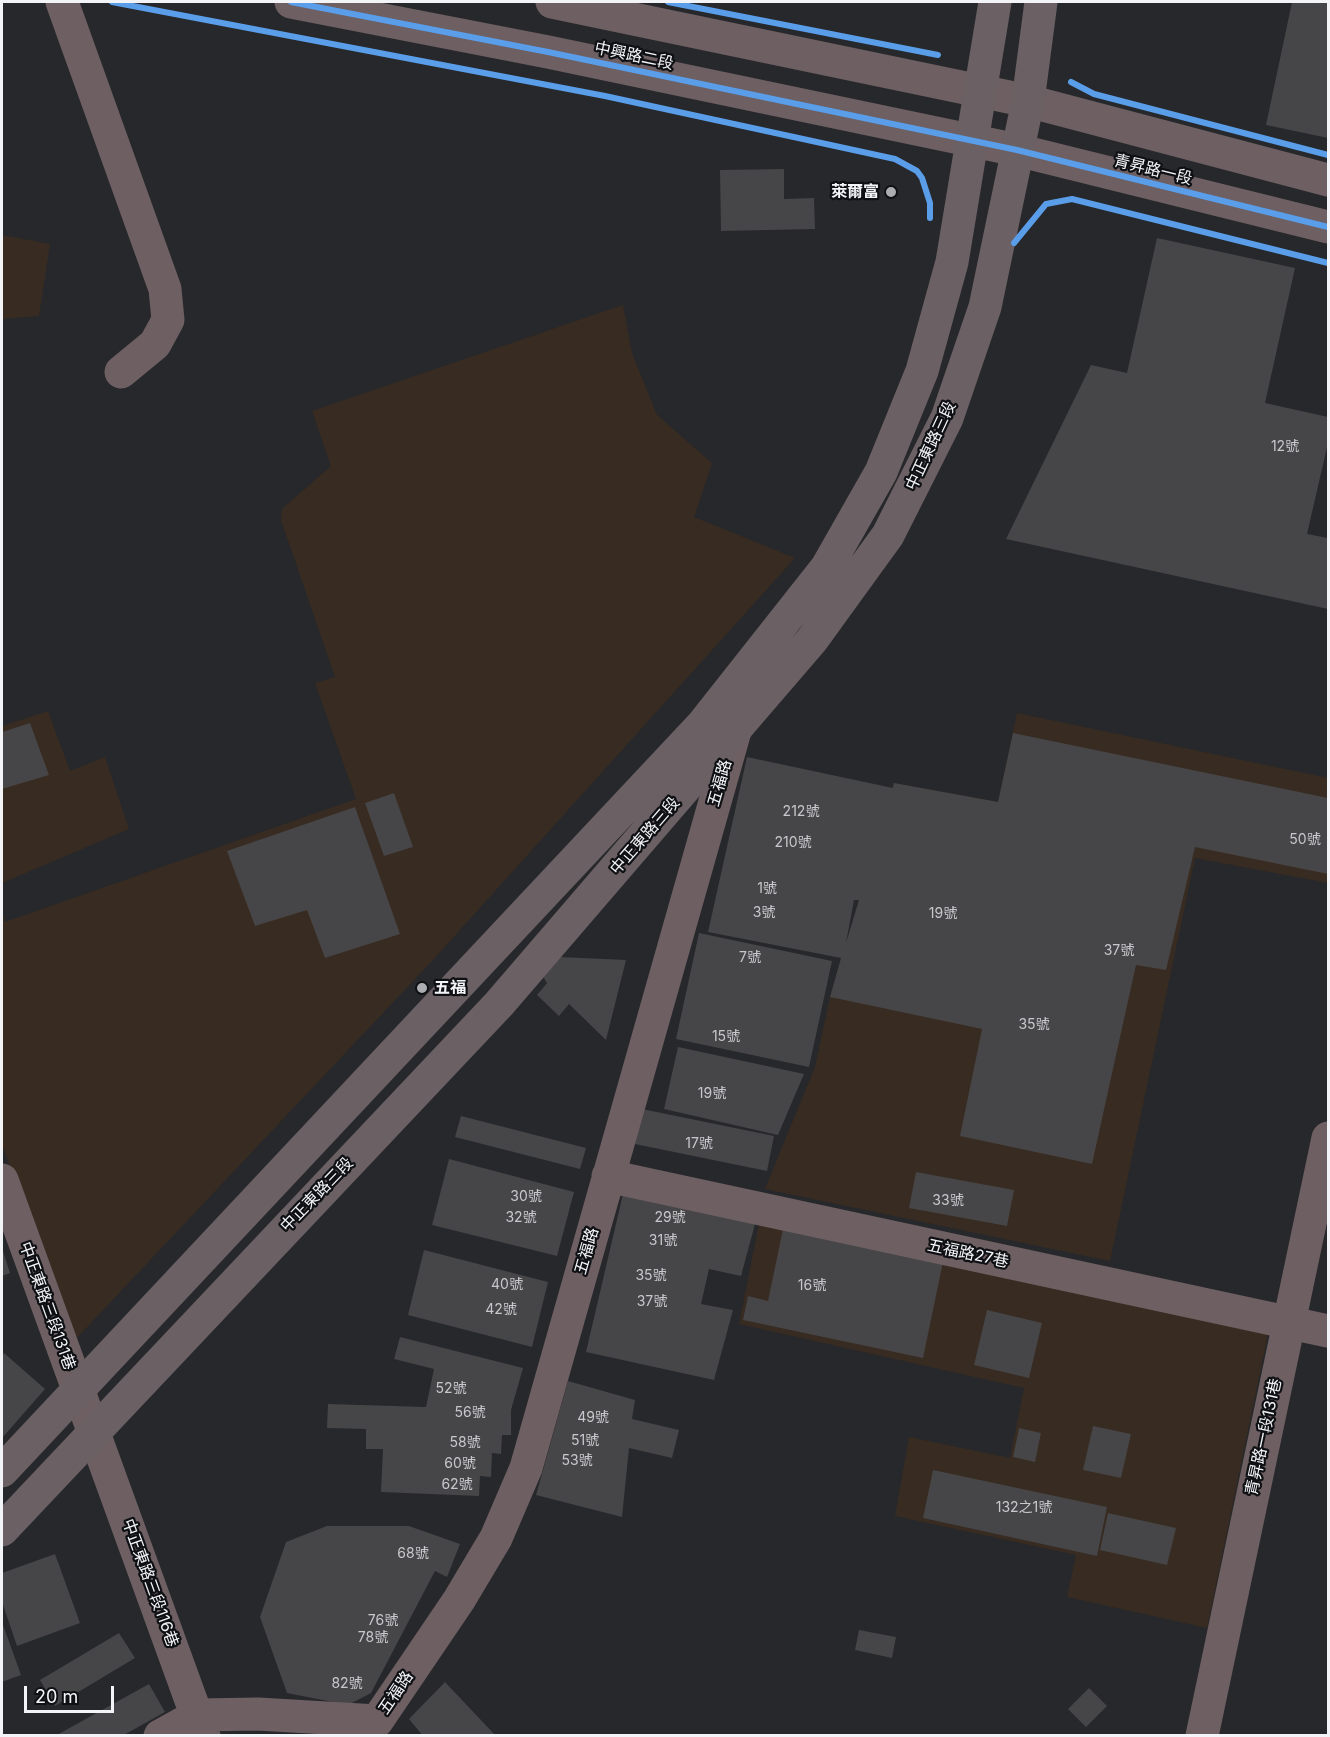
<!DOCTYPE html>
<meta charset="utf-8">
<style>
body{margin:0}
#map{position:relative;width:1330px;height:1737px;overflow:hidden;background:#27282b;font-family:Inter,sans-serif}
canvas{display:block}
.frame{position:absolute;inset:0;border:3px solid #f3f4f8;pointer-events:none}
.scale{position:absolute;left:24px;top:1686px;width:90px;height:27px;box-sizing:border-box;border:3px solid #f3f4f8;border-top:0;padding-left:8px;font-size:18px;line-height:21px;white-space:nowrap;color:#f3f4f8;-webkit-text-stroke:4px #0f1013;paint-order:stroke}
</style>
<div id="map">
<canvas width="1330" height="1737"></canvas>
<div class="frame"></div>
<div class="scale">20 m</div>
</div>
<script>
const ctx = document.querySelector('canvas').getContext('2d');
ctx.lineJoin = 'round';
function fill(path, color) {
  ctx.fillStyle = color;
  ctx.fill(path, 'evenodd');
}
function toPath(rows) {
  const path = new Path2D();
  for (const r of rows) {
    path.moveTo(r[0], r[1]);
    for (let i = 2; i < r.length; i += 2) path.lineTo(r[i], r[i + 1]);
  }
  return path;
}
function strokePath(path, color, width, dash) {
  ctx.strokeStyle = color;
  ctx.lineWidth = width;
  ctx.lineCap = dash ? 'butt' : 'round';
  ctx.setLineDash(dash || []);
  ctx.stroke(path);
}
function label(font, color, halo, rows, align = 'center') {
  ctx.font = font + ' Inter,"Noto Sans TC",sans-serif';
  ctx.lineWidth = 4.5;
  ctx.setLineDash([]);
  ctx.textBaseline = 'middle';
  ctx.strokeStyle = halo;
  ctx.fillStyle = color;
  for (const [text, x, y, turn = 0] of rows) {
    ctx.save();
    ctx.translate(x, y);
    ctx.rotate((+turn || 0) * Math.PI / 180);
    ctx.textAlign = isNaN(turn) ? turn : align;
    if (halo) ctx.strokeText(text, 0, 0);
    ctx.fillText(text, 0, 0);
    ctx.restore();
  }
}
const industrial = toPath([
 [2,235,50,244,39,316,2,319],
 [623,305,632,353,657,415,712,463,694,517,795,558,432,961,72,1343,2,1144,2,912,5,922,356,799,315,683,335,677,281,520,282,509,331,466,312,411],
 [48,711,70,771,105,757,129,829,2,883,2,726],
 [1017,713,1328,778,1328,883,1195,858,1110,1261,765,1189,815,1067,830,997,894,783,998,802],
 [760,1219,1269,1329,1207,1628,1067,1597,1076,1555,895,1516,909,1437,1010,1458,1024,1388,739,1324]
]);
const building = toPath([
 [1292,2,1328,2,1328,138,1266,125],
 [784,169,784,199,814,198,815,229,721,231,720,170],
 [1157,238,1295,268,1265,403,1328,417,1328,443,1307,534,1328,538,1328,609,1006,539,1091,365,1127,373],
 [30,723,49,775,2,789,2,732],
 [1013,733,1328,798,1328,874,1195,847,1166,970,1136,965,1092,1164,960,1136,982,1029,830,997,841,958,708,932,747,757,893,788,894,783,998,802],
 [854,900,859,900,846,943],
 [394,793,413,847,384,856,365,803],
 [355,807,400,934,325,958,307,910,255,926,227,851],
 [699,933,832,961,809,1067,676,1039],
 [559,957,626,960,606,1040,569,1004,559,1016,537,995,547,983,542,975],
 [678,1047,804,1074,778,1135,664,1109],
 [637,1108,774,1136,767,1171,630,1143],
 [461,1116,586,1148,580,1169,455,1137],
 [449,1159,574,1192,557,1256,432,1225],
 [916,1172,1014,1190,1007,1226,909,1208],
 [623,1194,755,1224,741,1276,709,1269,701,1304,733,1310,714,1380,586,1352],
 [783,1229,943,1262,923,1358,743,1320,748,1296,768,1301],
 [2,1248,10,1273,2,1276],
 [424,1250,548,1282,532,1347,408,1315],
 [987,1310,1042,1323,1029,1378,974,1365],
 [400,1337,523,1368,511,1410,511,1435,502,1435,501,1454,492,1453,491,1477,480,1476,479,1496,381,1492,383,1449,366,1449,366,1429,327,1428,328,1404,426,1407,434,1369,394,1359],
 [4,1353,45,1389,3,1437,2,1356],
 [568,1381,635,1400,632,1419,679,1430,672,1458,629,1448,622,1517,536,1495],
 [1093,1426,1131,1434,1121,1478,1083,1470],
 [1019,1428,1041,1433,1035,1462,1013,1457],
 [933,1470,1107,1507,1097,1556,923,1518],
 [1108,1513,1176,1528,1167,1565,1100,1550],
 [327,1526,409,1526,460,1544,447,1577,435,1571,371,1693,348,1705,287,1693,260,1617,286,1542],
 [55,1554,80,1623,17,1646,2,1602,2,1573],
 [2,1622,21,1675,2,1682],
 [859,1630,896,1637,892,1658,855,1650],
 [119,1633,135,1658,55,1706,40,1680],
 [445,1682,496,1736,423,1736,409,1719],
 [149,1684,165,1712,122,1736,55,1736],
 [1089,1688,1107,1706,1086,1727,1068,1709]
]);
const minor = toPath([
 [62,2,165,289,168,320,155,344,121,372],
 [291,2,548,52,1017,150,1328,227],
 [552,2,1028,101,1328,180],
 [608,1176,1328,1331],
 [2,1180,204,1736],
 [377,1721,459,1600,496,1538,526,1468,735,731],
 [160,1736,198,1715,258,1714,377,1721],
 [1202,1736,1328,1138]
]);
const major = toPath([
 [2,1471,703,724,827,567,881,472,922,371,952,262,995,2],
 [2,1530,499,1004,812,640,888,535,947,418,985,307,1028,101,1041,2]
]);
const cycleway = toPath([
 [112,2,605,96,895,159,917,171,922,178,930,203,930,218],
 [291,2,548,52,1017,150,1328,227],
 [668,2,938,55],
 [1071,82,1094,94,1328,155],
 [1014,243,1046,204,1072,199,1328,263]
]);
const markers = [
 [891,192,6,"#acadb0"],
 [422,988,6,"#acadb0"]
];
const numberNames = [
 ["12號",1285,447],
 ["212號",801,812],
 ["50號",1305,840],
 ["210號",793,843],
 ["1號",767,889],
 ["3號",764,913],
 ["19號",943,914],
 ["37號",1119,951],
 ["7號",750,958],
 ["35號",1034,1025],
 ["15號",726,1037],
 ["19號",712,1094],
 ["17號",699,1144],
 ["30號",526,1197],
 ["33號",948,1201],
 ["32號",521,1218],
 ["29號",670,1218],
 ["31號",663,1241],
 ["35號",651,1276],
 ["40號",507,1285],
 ["16號",812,1286],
 ["37號",652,1302],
 ["42號",501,1310],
 ["52號",451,1389],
 ["56號",470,1413],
 ["49號",593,1418],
 ["51號",585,1441],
 ["58號",465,1443],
 ["53號",577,1461],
 ["60號",460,1464],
 ["62號",457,1485],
 ["132之1號",1024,1508],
 ["68號",413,1554],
 ["76號",383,1621],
 ["78號",373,1638],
 ["82號",347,1684]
];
const streetNames = [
 ["中興路二段",634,56,12],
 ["青昇路一段",1153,170,14],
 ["中正東路三段",931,446,-65],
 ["五福路",720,783,-74],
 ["中正東路三段",645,836,-49],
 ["中正東路三段",317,1195,-46],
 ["五福路",587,1251,-74],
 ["五福路27巷",968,1254,12],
 ["中正東路三段131巷",47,1306,70],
 ["青昇路一段131巷",1264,1437,-78],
 ["中正東路三段116巷",150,1583,70],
 ["五福路",396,1693,-56]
];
const poiNames = [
 ["萊爾富",879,192],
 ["五福",434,988,"left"]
];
fill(industrial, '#382b21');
fill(building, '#464547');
strokePath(minor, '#6d5f62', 33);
strokePath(major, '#6b6064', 33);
strokePath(cycleway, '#5a9eea', 6);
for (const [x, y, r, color] of markers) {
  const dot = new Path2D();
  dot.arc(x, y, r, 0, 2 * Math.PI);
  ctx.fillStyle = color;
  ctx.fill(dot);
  strokePath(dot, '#0f1013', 2);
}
label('14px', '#c8c8cc', null, numberNames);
label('16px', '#f3f4f8', '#0f1013', streetNames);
label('bold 16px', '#f3f4f8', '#0f1013', poiNames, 'right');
</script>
